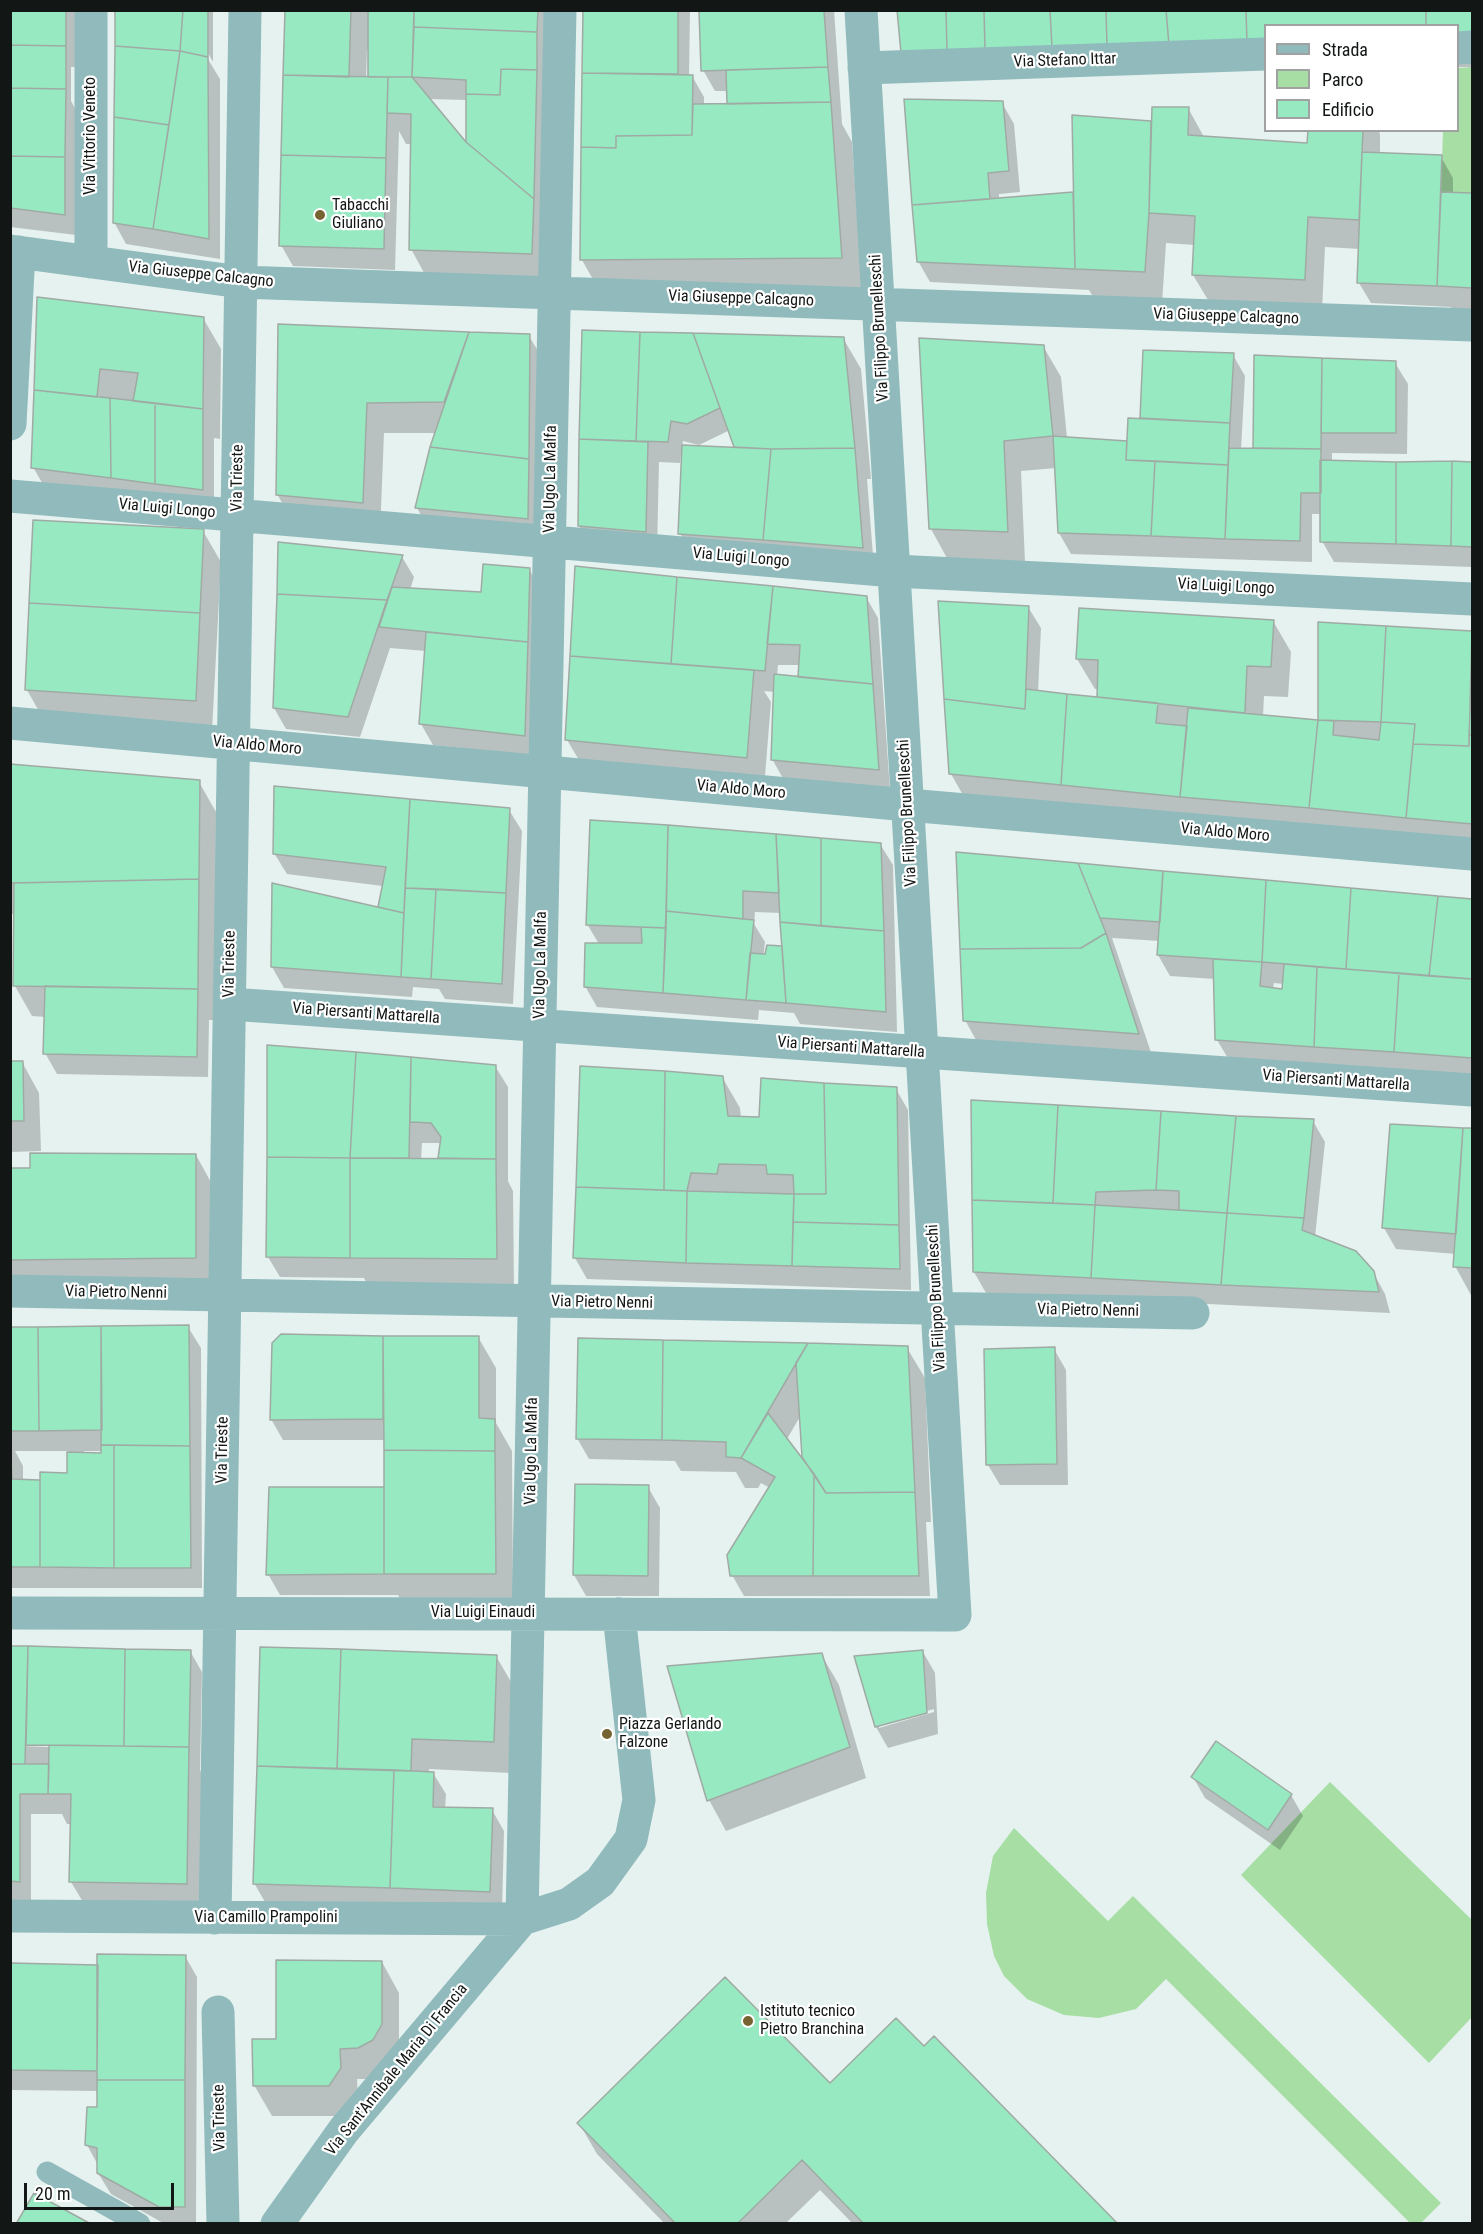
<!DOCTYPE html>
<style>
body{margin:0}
#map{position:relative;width:1483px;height:2234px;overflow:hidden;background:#e6f2ef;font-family:"Roboto Condensed",sans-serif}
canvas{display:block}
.frame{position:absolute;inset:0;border:12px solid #121615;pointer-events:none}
.legend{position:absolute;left:1264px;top:24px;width:195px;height:108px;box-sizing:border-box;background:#fff;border:2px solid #a0a2a1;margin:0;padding:8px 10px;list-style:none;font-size:18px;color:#121615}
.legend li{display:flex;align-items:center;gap:12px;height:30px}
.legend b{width:30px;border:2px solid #a0a2a1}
.scale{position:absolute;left:24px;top:2183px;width:150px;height:27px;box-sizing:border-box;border:3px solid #121615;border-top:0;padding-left:8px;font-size:18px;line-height:21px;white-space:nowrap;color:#121615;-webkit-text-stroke:4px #fff;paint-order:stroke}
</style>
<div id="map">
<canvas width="1483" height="2234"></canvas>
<div class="frame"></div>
<ul class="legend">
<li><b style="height:8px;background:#90babc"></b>Strada</li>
<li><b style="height:16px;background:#a6dea4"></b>Parco</li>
<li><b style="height:16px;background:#96e9c1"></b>Edificio</li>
</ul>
<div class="scale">20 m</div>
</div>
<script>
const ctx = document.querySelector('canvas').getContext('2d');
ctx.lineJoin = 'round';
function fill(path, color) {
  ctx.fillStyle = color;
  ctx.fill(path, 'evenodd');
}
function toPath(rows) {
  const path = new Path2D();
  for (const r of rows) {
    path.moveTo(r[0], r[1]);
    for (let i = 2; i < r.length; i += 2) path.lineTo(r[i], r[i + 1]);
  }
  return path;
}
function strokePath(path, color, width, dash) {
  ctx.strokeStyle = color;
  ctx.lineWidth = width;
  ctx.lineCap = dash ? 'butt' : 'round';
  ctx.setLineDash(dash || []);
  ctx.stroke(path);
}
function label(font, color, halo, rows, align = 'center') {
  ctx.font = font + ' "Roboto Condensed",sans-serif';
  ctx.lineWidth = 4.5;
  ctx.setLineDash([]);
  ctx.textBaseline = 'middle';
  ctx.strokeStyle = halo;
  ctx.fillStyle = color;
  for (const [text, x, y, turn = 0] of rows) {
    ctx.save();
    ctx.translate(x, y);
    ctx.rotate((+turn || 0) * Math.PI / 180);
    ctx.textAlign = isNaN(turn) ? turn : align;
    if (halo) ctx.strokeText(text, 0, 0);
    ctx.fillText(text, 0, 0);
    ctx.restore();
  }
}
const green = toPath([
 [1472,67,1472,193,1441,192,1443,131,1458,130,1458,68],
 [1330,1782,1472,1920,1472,2017,1429,2063,1241,1875],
 [1014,1828,1108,1921,1133,1896,1441,2203,1421,2223,1410,2223,1166,1979,1136,2009,1099,2018,1064,2015,1027,1999,1004,1976,994,1956,987,1924,986,1893,993,1856]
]);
const shadow = toPath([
 [10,10,77,10,77,67,71,67,71,101,77,112,76,235,10,227],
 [117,10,213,10,213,62,206,49,203,51,220,79,220,259,126,244,114,222],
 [286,10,555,10,549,284,428,280,411,249,412,144,406,144,399,131,395,270,293,266,281,245],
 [367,50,370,50,370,79,366,79],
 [428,99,468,100,468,146],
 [585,10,690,10,689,76,692,76,704,97,704,105,728,105,728,91,715,91,703,70,700,10,834,10,842,124,852,142,863,297,604,299,582,260],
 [899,10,1472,10,1472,67,1458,67,1458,26,1266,26,1266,71,1261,63],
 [1002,103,1014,124,1020,192,999,194,999,200,1072,193,1075,198,1073,116,1152,122,1188,108,1204,137,1309,144,1310,130,1378,130,1380,134,1380,154,1441,157,1453,178,1453,194,1472,195,1472,317,1456,316,1451,307,1371,303,1359,283,1360,249,1325,247,1322,310,1211,305,1193,275,1195,245,1166,243,1162,303,1095,300,1089,290,930,282,918,261],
 [39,298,203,318,221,349,220,439,214,438,214,510,45,488,33,467],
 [280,325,529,336,541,356,540,539,429,529,417,508,436,433,384,433,380,533,295,525,277,494],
 [583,331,843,338,861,369,871,479,867,479,874,568,692,554,680,533,683,454,681,454,680,463,659,462,657,552,591,547,579,526],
 [730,430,737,449,682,447,683,441,699,445],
 [1043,346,1061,377,1067,438,1128,442,1141,420,1144,351,1233,355,1245,376,1241,450,1254,450,1255,357,1395,363,1408,384,1407,454,1332,453,1332,461,1472,464,1472,567,1334,562,1322,541,1322,514,1312,514,1312,562,1071,554,1059,533,1056,468,1021,471,1025,562,948,560,931,529],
 [203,531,221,562,212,731,44,720,27,690],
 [402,557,414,577,410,590,482,594,529,569,541,590,536,756,433,745,421,724,426,651,390,648,360,737,286,729,274,708],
 [576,568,866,597,878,618,890,791,784,780,772,759,775,692,764,691,771,702,764,788,585,770,567,740],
 [778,665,800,665,799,678,777,676],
 [1028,607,1041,628,1038,692,1098,698,1098,689,1095,689,1077,659,1273,621,1291,652,1288,697,1264,696,1263,716,1319,722,1320,624,1472,632,1472,843,963,795,951,774],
 [10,765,199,782,216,812,215,1020,209,1020,208,1077,57,1074,45,1053,46,1017,32,1016,15,986,16,914,10,914],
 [509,810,522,831,513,1004,445,999,439,989,413,987,412,997,284,988,272,967,379,909,383,886,287,874,274,853],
 [880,844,893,865,897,1032,800,1024,794,1013,759,1010,758,1020,597,1007,585,986,599,944,587,924],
 [755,912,782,913,784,954,763,960,765,942,754,924],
 [958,853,1472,900,1472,1078,1229,1060,1217,1040,1215,979,1170,976,1158,955,1160,941,1112,938,1155,1064,982,1051,965,1020],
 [1274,983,1284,984,1283,990,1273,989],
 [269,1046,495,1066,508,1087,508,1181,513,1191,514,1290,369,1288,364,1278,280,1277,268,1257],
 [422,1143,441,1143,440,1160,421,1160],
 [22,1062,39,1093,41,1151,10,1152,10,1063],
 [582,1068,722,1077,740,1108,741,1118,760,1119,896,1089,908,1110,911,1290,587,1279,575,1258],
 [973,1102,1313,1121,1325,1142,1315,1237,1373,1272,1385,1294,1390,1313,986,1293,974,1272],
 [1391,1126,1472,1130,1472,1297,1455,1266,1456,1254,1396,1249,1384,1228],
 [196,1155,213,1186,213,1288,10,1290,10,1169,32,1169],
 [188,1327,201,1348,202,1588,10,1588,10,1328],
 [15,1451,69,1451,69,1474,41,1481,23,1481,23,1466],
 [84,1451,103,1451,103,1454,84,1454],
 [282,1336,478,1337,496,1368,496,1423,512,1451,513,1604,404,1605,398,1595,280,1595,268,1574,386,1488,385,1440,283,1440,271,1419],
 [580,1340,907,1348,925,1378,931,1522,926,1522,930,1596,744,1596,732,1575,770,1488,761,1483,758,1488,745,1488,736,1472,681,1471,675,1461,589,1459,577,1438],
 [801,1415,804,1462,787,1439],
 [1054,1349,1066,1370,1068,1485,1000,1485,988,1465],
 [576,1486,648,1487,660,1508,659,1596,586,1596,574,1575],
 [10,1647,190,1651,202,1672,200,1770,205,1779,204,1914,89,1912,71,1882,72,1824,67,1824,62,1814,31,1814,31,1902,10,1902],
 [18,1743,50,1744,50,1747,18,1746],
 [923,1652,935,1673,938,1734,888,1748,876,1727,856,1657],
 [934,1709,934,1712,879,1728,879,1725],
 [821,1654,839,1685,866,1778,726,1831,709,1800,669,1668],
 [496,1656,514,1687,511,1773,429,1769,429,1773,433,1773,446,1794,445,1809,492,1810,504,1831,502,1912,272,1914,254,1883],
 [1193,1777,1291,1795,1303,1816,1280,1850,1205,1798],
 [185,1956,197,1977,196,2224,165,2224,111,2194,98,2173,98,2165,87,2145,98,2109,98,2091,10,2090,10,1964,99,1967],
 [382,1962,399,1993,399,2055,376,2079,357,2079,358,2099,346,2116,272,2116,254,2085,278,2041],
 [830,2085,1116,2224,853,2224,820,2190,785,2224,665,2224,597,2154,579,2123]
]);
const building = toPath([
 [10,10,66,10,66,46,10,45,10,10],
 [115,10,183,10,180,51,115,46,115,10],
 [183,10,208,10,208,57,180,51,183,10],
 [285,10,351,10,349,77,283,75,285,10],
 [368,10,414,10,412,77,368,77,368,10],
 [414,10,538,10,537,32,414,27,414,10],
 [583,10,678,10,678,74,582,73,583,10],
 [699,10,824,10,828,67,701,71,699,10],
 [897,10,946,10,947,51,901,53,897,10],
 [946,10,984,10,985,50,947,51,946,10],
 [984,10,1050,10,1052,48,985,50,984,10],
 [1050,10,1106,10,1107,47,1052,48,1050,10],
 [1106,10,1166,10,1169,45,1107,47,1106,10],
 [1166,10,1246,10,1247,43,1169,45,1166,10],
 [1246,10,1426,10,1426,26,1266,26,1266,42,1247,43,1246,10],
 [1426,10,1472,10,1472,36,1458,36,1458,26,1426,26,1426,10],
 [414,27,537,32,537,70,501,69,500,95,466,94,466,80,412,77,414,27],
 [10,45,66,46,66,89,10,88,10,45],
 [115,46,180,51,169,125,114,117,115,46],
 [180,51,208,57,209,239,153,229,180,51],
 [828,67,831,102,727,104,726,70,828,67],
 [501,69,537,70,534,199,466,142,466,94,500,95,501,69],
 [582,73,693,75,692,135,616,136,616,148,581,147,582,73],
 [283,75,388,77,386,158,281,155,283,75],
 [388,77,412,77,466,142,534,199,532,254,409,250,411,114,387,113,388,77],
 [10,88,66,89,65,157,10,156,10,88],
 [904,99,1003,101,1009,171,988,173,990,199,912,205,904,99],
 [831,102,842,258,580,260,581,147,616,148,616,136,692,135,693,104,831,102],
 [1152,107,1189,107,1188,135,1307,143,1308,130,1363,130,1359,220,1308,217,1305,280,1192,275,1195,216,1149,213,1152,107],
 [1072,115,1151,121,1149,213,1145,272,1075,269,1072,115],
 [114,117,169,125,153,229,113,223,114,117],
 [1362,152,1442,155,1437,286,1357,283,1362,152],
 [281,155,386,158,384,249,279,246,281,155],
 [10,156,65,157,65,215,10,208,10,156],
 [1073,192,1075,269,917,262,912,205,1073,192],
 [1441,192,1472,193,1472,288,1437,286,1441,192],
 [37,297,204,317,203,409,133,401,138,373,100,369,97,397,34,390,37,297],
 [278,324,469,332,444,402,367,403,363,503,276,495,278,324],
 [582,330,640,332,636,441,579,439,582,330],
 [469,332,530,334,529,459,430,447,469,332],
 [640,332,693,333,720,408,687,424,671,421,668,442,636,441,640,332],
 [693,333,844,337,855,448,771,449,734,447,693,333],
 [919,338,1044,345,1053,436,1004,441,1008,532,929,529,919,338],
 [1143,350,1234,353,1230,423,1140,418,1143,350],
 [1254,355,1322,358,1321,449,1253,448,1254,355],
 [1322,358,1396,361,1396,433,1321,433,1322,358],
 [34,390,110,398,111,478,31,468,34,390],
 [110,398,155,403,155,484,111,478,110,398],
 [155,403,203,409,203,490,155,484,155,403],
 [1128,418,1230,423,1228,465,1126,460,1128,418],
 [1053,436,1127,441,1126,460,1155,461,1151,536,1058,533,1053,436],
 [579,439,648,442,646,532,578,526,579,439],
 [682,445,771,449,763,540,678,534,682,445],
 [430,447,529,459,528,519,415,508,430,447],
 [855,448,863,548,763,540,771,449,855,448],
 [1229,448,1321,449,1321,493,1301,493,1300,541,1225,539,1229,448],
 [1320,460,1396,462,1396,544,1320,542,1320,460],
 [1155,461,1228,465,1225,539,1151,536,1155,461],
 [1452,461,1451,546,1396,544,1396,462,1452,461],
 [1452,461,1472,462,1472,547,1451,546,1452,461],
 [33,520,204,529,200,613,29,603,33,520],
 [278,542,403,555,387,600,277,594,278,542],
 [483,564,530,568,528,642,379,627,392,587,481,592,483,564],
 [575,566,677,577,671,664,570,656,575,566],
 [677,577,773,586,765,671,671,664,677,577],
 [773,586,867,596,873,684,798,677,800,645,767,644,773,586],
 [277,594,387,600,348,717,273,708,277,594],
 [938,601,1029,606,1025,709,944,699,938,601],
 [29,603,200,613,196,701,25,690,29,603],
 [1079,608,1274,620,1271,667,1247,666,1245,713,1097,697,1098,660,1076,659,1079,608],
 [1318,622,1386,626,1381,722,1318,720,1318,622],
 [1386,626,1472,631,1469,746,1413,744,1415,724,1381,722,1386,626],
 [426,632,528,642,525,736,419,724,426,632],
 [570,656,754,670,747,758,565,740,570,656],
 [1472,666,1472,735,1469,735,1472,666],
 [774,674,873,684,879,770,771,760,774,674],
 [1026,689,1067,694,1061,785,949,774,944,699,1025,709,1026,689],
 [1067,694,1158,703,1156,723,1187,726,1180,797,1061,785,1067,694],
 [1188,708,1318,720,1309,808,1180,797,1188,708],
 [1318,720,1334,721,1333,735,1379,740,1381,722,1415,724,1406,818,1309,808,1318,720],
 [1469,735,1472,735,1472,824,1406,818,1413,744,1469,746,1469,735],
 [10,764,200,780,199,879,10,883,10,764],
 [274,786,410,799,404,913,378,907,386,867,273,854,274,786],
 [410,799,510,808,506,893,405,888,410,799],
 [590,820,668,825,666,928,586,925,590,820],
 [668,825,776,834,779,893,743,891,743,919,666,911,668,825],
 [776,834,821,838,821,926,780,922,776,834],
 [821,838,881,843,884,931,821,926,821,838],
 [956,852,1078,863,1106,933,1081,948,960,949,956,852],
 [1078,863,1163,871,1160,922,1100,918,1078,863],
 [1163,871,1266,880,1262,962,1157,955,1163,871],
 [199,879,198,989,13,986,14,883,199,879],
 [1266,880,1351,888,1346,969,1262,962,1266,880],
 [272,883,404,913,401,977,271,967,272,883],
 [405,888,436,889,431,979,401,977,405,888],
 [1351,888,1438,896,1429,976,1346,969,1351,888],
 [436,889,506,893,502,984,431,979,436,889],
 [1438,896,1472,899,1472,979,1429,976,1438,896],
 [666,911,754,920,746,1000,663,993,666,911],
 [780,922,884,931,886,1012,786,1003,780,922],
 [641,927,666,928,663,993,584,987,585,943,642,943,641,927],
 [1106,933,1139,1034,963,1021,960,949,1081,948,1106,933],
 [767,945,782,946,786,1003,746,1000,750,953,765,954,767,945],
 [1213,959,1262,962,1260,986,1282,989,1284,964,1317,967,1314,1047,1215,1040,1213,959],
 [1317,967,1399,973,1394,1052,1314,1047,1317,967],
 [1399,973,1472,979,1472,1058,1394,1052,1399,973],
 [45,986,198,989,197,1057,43,1054,45,986],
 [267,1045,356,1052,350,1158,267,1157,267,1045],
 [356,1052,411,1057,409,1158,350,1158,356,1052],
 [411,1057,496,1065,496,1159,438,1158,441,1137,431,1123,410,1122,411,1057],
 [10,1061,23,1061,24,1121,10,1121,10,1061],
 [580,1066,665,1071,664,1190,576,1187,580,1066],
 [665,1071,723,1076,728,1116,759,1117,761,1078,824,1083,826,1194,794,1194,793,1175,767,1174,766,1165,719,1164,717,1174,691,1173,687,1191,664,1190,665,1071],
 [824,1083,897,1087,899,1225,793,1222,794,1194,826,1194,824,1083],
 [971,1100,1058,1105,1053,1203,972,1200,971,1100],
 [1058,1105,1161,1111,1156,1190,1096,1192,1095,1205,1053,1203,1058,1105],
 [1161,1111,1236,1116,1227,1213,1179,1210,1179,1191,1156,1190,1161,1111],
 [1236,1116,1314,1119,1304,1218,1227,1213,1236,1116],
 [1390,1124,1463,1128,1456,1234,1382,1228,1390,1124],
 [1463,1128,1472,1128,1472,1268,1453,1267,1463,1128],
 [30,1153,196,1154,196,1258,10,1260,10,1168,30,1168,30,1153],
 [267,1157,350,1158,350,1258,266,1257,267,1157],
 [350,1158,496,1159,497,1259,350,1258,350,1158],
 [576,1187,687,1191,686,1263,573,1258,576,1187],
 [687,1191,794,1194,792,1266,686,1263,687,1191],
 [972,1200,1095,1205,1091,1278,973,1272,972,1200],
 [1095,1205,1227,1213,1221,1285,1091,1278,1095,1205],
 [1227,1213,1304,1218,1302,1230,1356,1251,1374,1271,1379,1292,1221,1285,1227,1213],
 [793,1222,899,1225,900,1269,792,1266,793,1222],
 [189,1325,190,1446,101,1445,101,1326,189,1325],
 [101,1326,102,1430,39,1431,38,1327,101,1326],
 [10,1327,38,1327,39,1431,10,1431,10,1327],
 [281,1334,383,1336,383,1419,270,1420,272,1343,281,1334],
 [383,1336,479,1336,479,1418,495,1419,495,1451,384,1450,383,1336],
 [578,1338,663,1340,662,1440,576,1439,578,1338],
 [663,1340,808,1343,741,1458,726,1457,726,1442,662,1440,663,1340],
 [808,1343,908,1346,915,1492,826,1493,802,1457,796,1363,808,1343],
 [1055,1347,1057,1464,986,1465,984,1349,1055,1347],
 [768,1413,814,1474,813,1576,730,1576,727,1555,775,1477,741,1458,768,1413],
 [10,1443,12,1479,40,1480,40,1567,10,1567,10,1443],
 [101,1445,114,1445,114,1568,40,1567,40,1472,67,1473,67,1452,101,1453,101,1445],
 [114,1445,190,1446,191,1568,114,1568,114,1445],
 [384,1450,495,1451,496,1574,384,1574,384,1450],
 [814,1474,826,1493,915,1492,919,1576,813,1576,814,1474],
 [575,1484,649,1485,648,1576,573,1575,575,1484],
 [269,1487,384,1487,384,1574,266,1575,269,1487],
 [10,1646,28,1646,25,1764,10,1764,10,1646],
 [28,1646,125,1649,124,1746,26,1745,28,1646],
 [260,1647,341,1649,337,1769,257,1766,260,1647],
 [125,1649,191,1650,189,1747,124,1746,125,1649],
 [341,1649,497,1655,494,1742,412,1739,411,1771,337,1769,341,1649],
 [923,1650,927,1713,875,1727,854,1656,923,1650],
 [822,1653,850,1747,707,1801,667,1666,822,1653],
 [1216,1741,1292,1794,1268,1830,1191,1777,1216,1741],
 [49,1745,189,1747,187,1884,69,1882,71,1794,48,1794,49,1745],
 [10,1764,49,1764,48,1794,20,1794,20,1882,10,1881,10,1764],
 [257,1766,394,1770,390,1888,253,1884,257,1766],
 [394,1770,434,1772,433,1807,493,1808,490,1892,390,1888,394,1770],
 [97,1954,186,1955,185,2080,97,2080,97,1954],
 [276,1960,382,1961,382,2024,373,2040,358,2048,340,2049,341,2068,329,2086,253,2086,252,2039,276,2039,276,1960],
 [10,1963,98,1965,97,2071,10,2070,10,1963],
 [725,1977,830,2083,896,2018,924,2046,934,2036,1118,2224,864,2224,802,2160,737,2224,676,2224,577,2123,725,1977],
 [97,2080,185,2080,185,2207,159,2207,97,2173,97,2148,85,2145,87,2107,97,2107,97,2080],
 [34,2193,91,2224,16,2224,34,2193]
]);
const lane = toPath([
 [47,2172,140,2224]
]);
const street = toPath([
 [1458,48,1472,47],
 [864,68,1266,54],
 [10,251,241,282,1472,325],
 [91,262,91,10],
 [10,424,19,252],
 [10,496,894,571,1472,599],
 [10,723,908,805,1472,854],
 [230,1004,1472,1090],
 [10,1291,1193,1313],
 [10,1613,955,1615,861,10],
 [10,1916,522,1919,569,1904,600,1882,631,1839,639,1800,619,1614],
 [215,1918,245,10],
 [522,1919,560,10],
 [218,2012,223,2224],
 [277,2224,344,2130,522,1919]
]);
const markers = [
 [320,215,6,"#776332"],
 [607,1734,6,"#776332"],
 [748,2021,6,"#776332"]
];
const streetNames = [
 ["Via Stefano Ittar",1065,61,-2],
 ["Via Vittorio Veneto",91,136,-90],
 ["Via Giuseppe Calcagno",201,275,6],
 ["Via Giuseppe Calcagno",741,299,2],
 ["Via Giuseppe Calcagno",1226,317,2],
 ["Via Filippo Brunelleschi",880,328,-93],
 ["Via Trieste",238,478,-89],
 ["Via Ugo La Malfa",551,479,-89],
 ["Via Luigi Longo",167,509,5],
 ["Via Luigi Longo",741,558,5],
 ["Via Luigi Longo",1226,587,3],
 ["Via Aldo Moro",257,746,5],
 ["Via Aldo Moro",741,790,5],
 ["Via Filippo Brunelleschi",908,813,-93],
 ["Via Aldo Moro",1225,833,5],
 ["Via Trieste",230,964,-89],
 ["Via Ugo La Malfa",541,965,-89],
 ["Via Piersanti Mattarella",366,1014,4],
 ["Via Piersanti Mattarella",851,1048,4],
 ["Via Piersanti Mattarella",1336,1081,4],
 ["Via Pietro Nenni",116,1293,1],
 ["Via Filippo Brunelleschi",937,1298,-93],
 ["Via Pietro Nenni",602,1303,1],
 ["Via Pietro Nenni",1088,1311,1],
 ["Via Trieste",223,1450,-89],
 ["Via Ugo La Malfa",532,1451,-89],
 ["Via Luigi Einaudi",483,1613],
 ["Via Camillo Prampolini",266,1918],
 ["Via Sant'Annibale Maria Di Francia",397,2070,-51],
 ["Via Trieste",220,2118,-91]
];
const poiNames = [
 ["Tabacchi",332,206],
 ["Giuliano",332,224],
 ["Piazza Gerlando",619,1725],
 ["Falzone",619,1743],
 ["Istituto tecnico",760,2012],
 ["Pietro Branchina",760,2030]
];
fill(green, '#a6dea4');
fill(shadow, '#0003');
fill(building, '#96e9c1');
strokePath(building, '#a0aaa4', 1.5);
strokePath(lane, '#90babc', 21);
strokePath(street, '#90babc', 33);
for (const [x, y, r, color] of markers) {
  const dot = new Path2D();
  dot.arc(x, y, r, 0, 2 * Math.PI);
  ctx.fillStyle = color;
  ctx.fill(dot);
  strokePath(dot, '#fff', 2);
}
label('16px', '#121615', '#fff', streetNames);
label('16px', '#121615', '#fff', poiNames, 'left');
</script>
